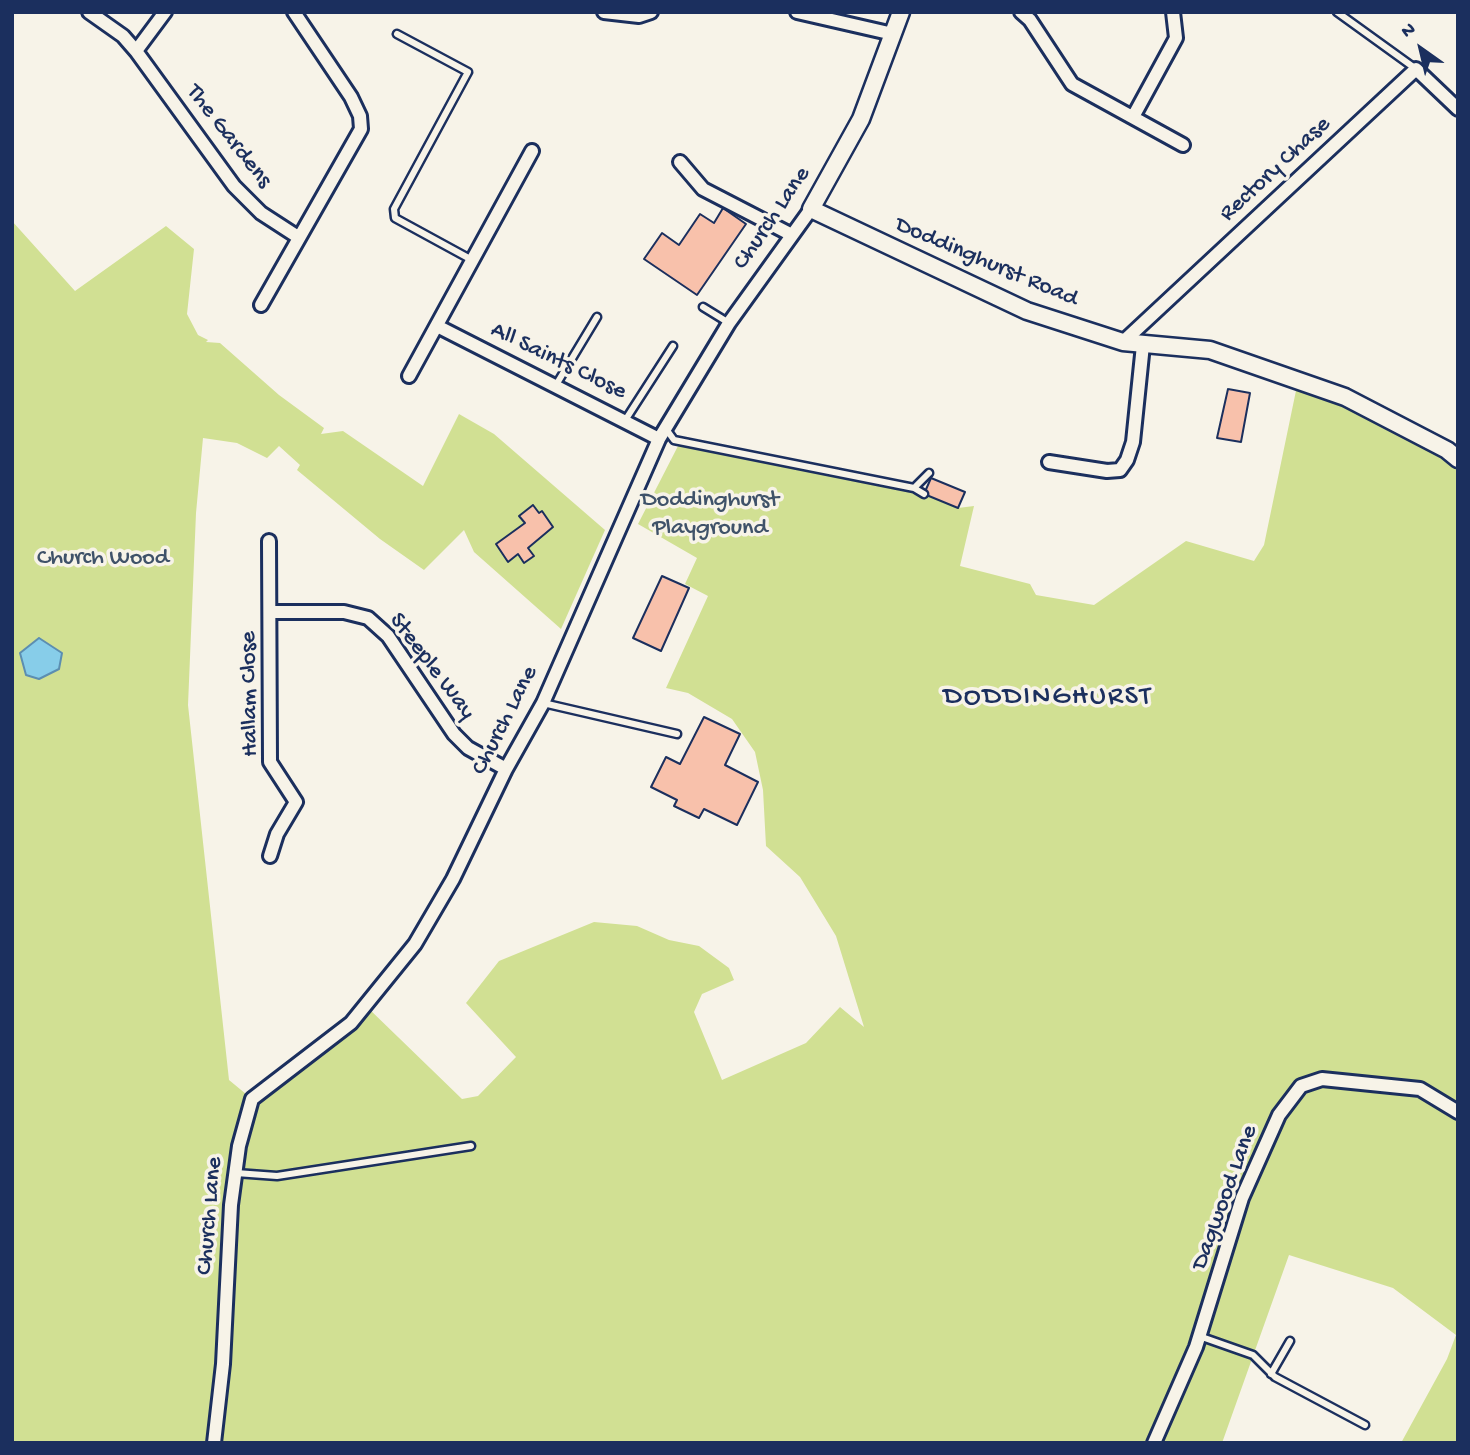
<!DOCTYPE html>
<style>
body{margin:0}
#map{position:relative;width:1470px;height:1455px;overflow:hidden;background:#f7f3e8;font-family:"Gochi Hand",sans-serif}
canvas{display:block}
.frame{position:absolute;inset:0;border:14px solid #1b2f5e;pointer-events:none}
.north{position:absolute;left:1386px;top:14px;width:70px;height:70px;-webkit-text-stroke:5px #f7f3e8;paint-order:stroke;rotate:326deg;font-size:19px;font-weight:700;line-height:28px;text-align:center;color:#1b2f5e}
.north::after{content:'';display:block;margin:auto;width:24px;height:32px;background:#1b2f5e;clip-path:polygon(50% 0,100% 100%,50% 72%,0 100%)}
</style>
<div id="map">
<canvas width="1470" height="1455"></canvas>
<div class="frame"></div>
<div class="north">N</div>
</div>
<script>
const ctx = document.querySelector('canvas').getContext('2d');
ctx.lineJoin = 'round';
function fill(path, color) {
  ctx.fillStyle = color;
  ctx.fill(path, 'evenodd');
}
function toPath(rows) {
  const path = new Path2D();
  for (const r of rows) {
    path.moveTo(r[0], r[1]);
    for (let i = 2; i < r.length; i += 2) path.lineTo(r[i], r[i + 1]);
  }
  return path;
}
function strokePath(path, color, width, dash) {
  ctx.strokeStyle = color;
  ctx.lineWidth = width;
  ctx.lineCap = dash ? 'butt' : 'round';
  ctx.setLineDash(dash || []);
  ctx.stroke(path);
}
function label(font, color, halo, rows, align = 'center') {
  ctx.font = font + ' "Gochi Hand",sans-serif';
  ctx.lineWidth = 7;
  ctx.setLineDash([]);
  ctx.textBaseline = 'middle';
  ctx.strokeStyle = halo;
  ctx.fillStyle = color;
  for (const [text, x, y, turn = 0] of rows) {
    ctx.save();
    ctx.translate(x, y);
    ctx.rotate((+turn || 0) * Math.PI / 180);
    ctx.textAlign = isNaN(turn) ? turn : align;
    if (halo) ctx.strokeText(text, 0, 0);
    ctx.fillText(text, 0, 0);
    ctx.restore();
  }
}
const green = toPath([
 [12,221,75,291,166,226,194,249,187,314,198,335,208,340,206,342,220,343,279,395,324,428,321,434,343,431,423,486,459,414,494,434,605,530,561,629,474,552,464,530,424,570,380,539,297,470,300,465,279,446,267,458,237,443,203,438,196,513,188,705,229,1080,252,1099,366,1006,462,1099,478,1096,516,1057,466,1003,499,961,594,922,637,926,669,940,699,946,729,968,734,980,702,994,694,1012,722,1080,806,1043,840,1007,864,1027,836,936,800,877,766,846,763,790,755,752,732,719,688,693,666,688,708,596,685,584,697,558,638,524,678,446,702,447,914,488,958,508,974,506,960,566,1030,584,1036,595,1094,605,1186,541,1254,561,1264,545,1298,381,1458,459,1458,1443,1401,1443,1447,1359,1456,1335,1393,1288,1289,1255,1222,1443,12,1443]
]);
const water = toPath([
 [39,638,62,653,59,669,39,679,26,675,20,653,39,638]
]);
const building = toPath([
 [723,208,746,224,697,295,644,259,662,233,679,245,700,214,714,223,723,208],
 [1228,389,1250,393,1241,442,1217,438,1228,389],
 [931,478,965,492,958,508,924,494,931,478],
 [533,505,539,513,542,511,553,527,528,548,534,556,524,563,518,554,508,562,496,544,525,523,519,516,533,505],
 [662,576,689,588,661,651,633,638,662,576],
 [704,717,740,734,725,765,758,782,737,825,704,809,699,818,674,806,677,800,651,787,666,757,680,764,704,717]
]);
const service = toPath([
 [1337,12,1416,69],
 [397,34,468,72,394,209,395,218,472,260],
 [703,307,729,323],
 [556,385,597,317],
 [626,419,673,346],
 [666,429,674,440,914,488,924,494],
 [914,488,929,473],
 [543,703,677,734],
 [236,1173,277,1176,471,1146],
 [1199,1336,1253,1355,1275,1377,1365,1425],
 [1271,1374,1290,1341]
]);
const minor = toPath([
 [89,12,123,36,136,51,234,186,261,213,298,237],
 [604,12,639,16,651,12],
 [797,12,893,34],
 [1021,12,1030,20,1072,84,1183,145],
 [136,51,165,12],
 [1133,117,1176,38,1173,12],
 [680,162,703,189,792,235],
 [261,305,361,129,360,116,351,97,294,12],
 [437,326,659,439],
 [1123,342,1416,69,1458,109],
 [409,376,532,151],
 [1049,462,1107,471,1120,470,1127,460,1133,442,1143,345],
 [269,541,270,762,296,802,277,834,270,856],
 [272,612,344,612,368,618,388,636,454,734,468,748,506,769],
 [214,1443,223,1364,231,1205,239,1146,252,1099,351,1023,415,944,453,879,506,769,543,703,659,439,729,323,811,209],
 [1154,1443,1196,1347,1242,1198,1279,1115,1301,1086,1322,1079,1420,1089,1458,1112]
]);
const tertiary = toPath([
 [901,12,861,119,811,209,1027,311,1123,342,1210,350,1345,397,1447,450,1458,459]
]);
const streetNames = [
 ["The Gardens",228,137,52],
 ["Rectory Chase",1276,170,-43],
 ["Church Lane",773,219,-56],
 ["Doddinghurst Road",986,263,23],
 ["All Saints Close",558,362,26],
 ["Steeple Way",431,667,53],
 ["Hallam Close",251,694,-91],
 ["Church Lane",506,721,-63],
 ["Dagwood Lane",1226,1198,-70],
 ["Church Lane",211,1216,-85]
];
const parkNames = [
 ["Doddinghurst",710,501],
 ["Playground",710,529],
 ["Church Wood",103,559]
];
const quarterNames = [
 ["DODDINGHURST",1048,699]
];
fill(green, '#d1e093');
fill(water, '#87cde9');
strokePath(water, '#5c8eb1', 2);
fill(building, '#f8c1ab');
strokePath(building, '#1b2f5e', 2);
strokePath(service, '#1b2f5e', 11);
strokePath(minor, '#1b2f5e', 18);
strokePath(tertiary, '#1b2f5e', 21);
strokePath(service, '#f7f3e8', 6);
strokePath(minor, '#f7f3e8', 12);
strokePath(tertiary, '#f7f3e8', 16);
label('24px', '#1b2f5e', '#f7f3e8', streetNames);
label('24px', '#3f5269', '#f7f3e8', parkNames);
ctx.letterSpacing = '2px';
label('28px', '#1b2f5e', '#f7f3e8', quarterNames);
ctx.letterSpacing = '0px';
</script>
